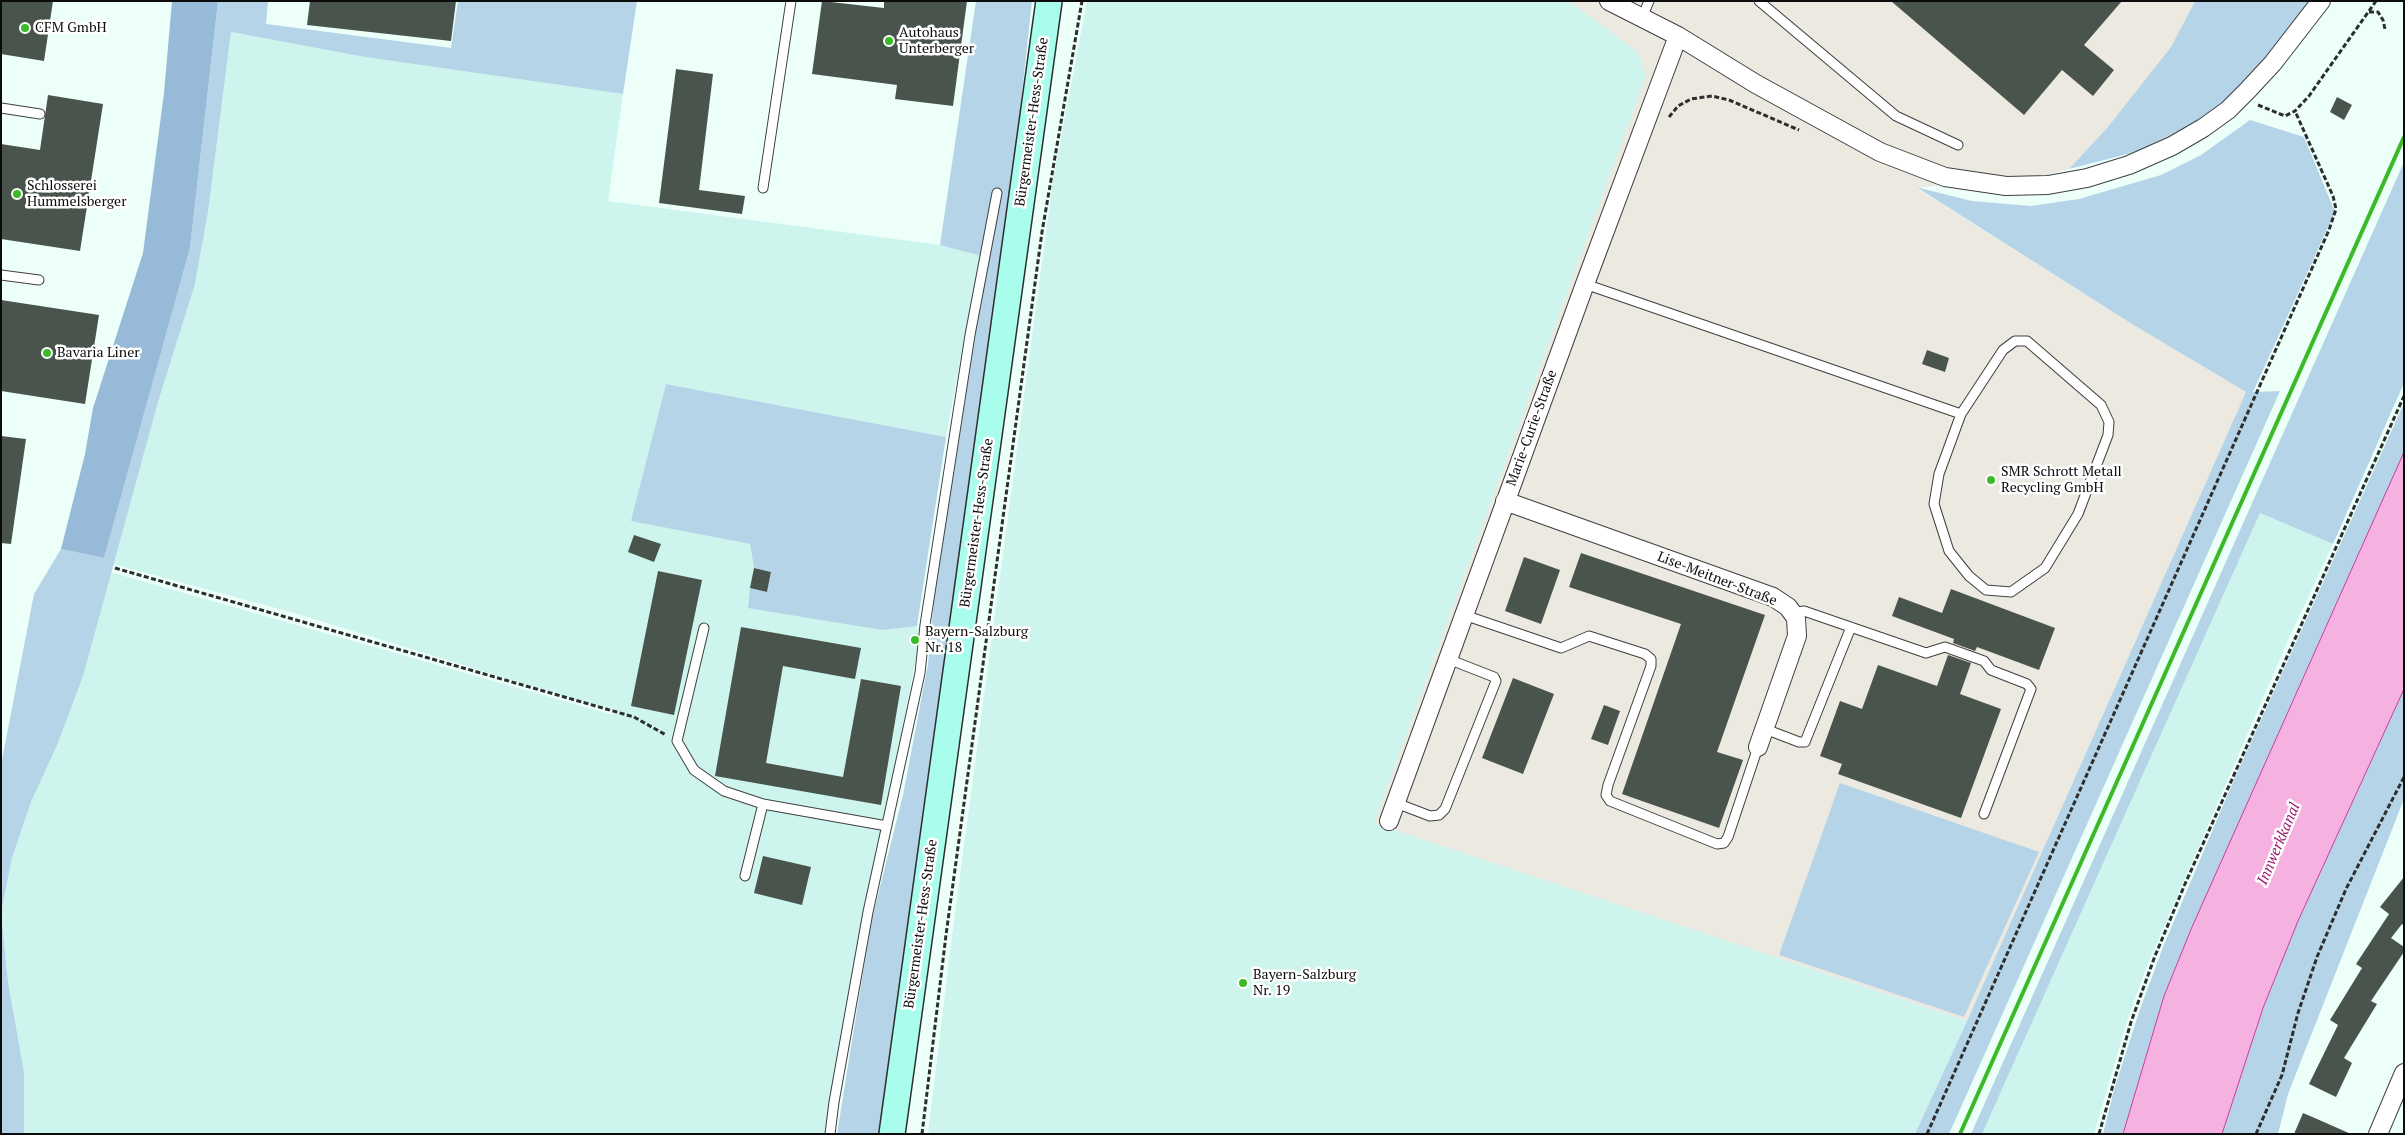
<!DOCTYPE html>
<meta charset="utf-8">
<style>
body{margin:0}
#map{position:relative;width:2405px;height:1135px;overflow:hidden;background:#ecfff9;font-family:"PT Serif",serif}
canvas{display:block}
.frame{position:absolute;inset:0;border:2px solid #0c0c0c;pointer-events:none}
</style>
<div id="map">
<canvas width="2405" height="1135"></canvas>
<div class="frame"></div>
</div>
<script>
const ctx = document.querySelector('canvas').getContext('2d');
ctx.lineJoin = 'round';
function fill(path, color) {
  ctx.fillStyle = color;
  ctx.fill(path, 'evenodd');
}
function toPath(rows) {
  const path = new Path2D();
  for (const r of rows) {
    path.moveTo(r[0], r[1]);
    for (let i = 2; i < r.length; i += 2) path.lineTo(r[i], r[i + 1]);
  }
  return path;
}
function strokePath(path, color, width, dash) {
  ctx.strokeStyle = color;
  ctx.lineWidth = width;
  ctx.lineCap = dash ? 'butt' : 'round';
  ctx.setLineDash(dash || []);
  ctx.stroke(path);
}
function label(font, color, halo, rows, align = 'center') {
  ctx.font = font + ' "PT Serif",serif';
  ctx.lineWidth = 5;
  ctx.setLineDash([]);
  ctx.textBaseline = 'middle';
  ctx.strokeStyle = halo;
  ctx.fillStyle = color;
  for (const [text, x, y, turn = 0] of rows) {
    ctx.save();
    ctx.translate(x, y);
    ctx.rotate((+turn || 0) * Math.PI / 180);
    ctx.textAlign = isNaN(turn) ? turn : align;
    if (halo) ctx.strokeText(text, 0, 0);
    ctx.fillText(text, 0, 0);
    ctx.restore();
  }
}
const industrial = toPath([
 [1568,1,2195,1,2171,47,2107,128,2069,169,2024,181,1971,181,1916,188,2132,324,2246,392,1967,1021,1374,823,1646,75,1637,51]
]);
const farmland = toPath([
 [1087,1,1568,1,1637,51,1646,75,1374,823,1967,1021,1915,1134,928,1134,952,936,1053,180],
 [231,32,365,57,623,94,608,201,940,245,980,254,946,437,666,384,632,521,750,544,754,568,748,607,882,630,917,626,919,643,862,931,830,1134,24,1134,24,1072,8,982,1,913,12,858,31,802,58,743,83,676,110,572,613,715,615,708,593,705,298,614,113,564,158,402,195,284,208,212],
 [2260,513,2333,544,2289,638,2147,966,2127,1021,2094,1134,1982,1134]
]);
const green = toPath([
 [218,1,268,1,266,24,451,48,458,1,637,1,623,94,365,57,231,32,208,212,195,284,158,402,83,676,58,743,31,802,12,858,1,913,8,982,24,1072,24,1134,1,1134,1,765,34,594,61,549,104,558,190,248],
 [976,1,1032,1,1012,184,910,930,878,1134,837,1134,871,923,903,795,928,664,934,599,957,439,989,258,940,245],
 [2195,1,2310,1,2254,72,2224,101,2189,126,2139,151,2069,169,2107,128,2171,47],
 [2250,120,2304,137,2335,212,2253,392,2280,391,1949,1134,1915,1134,1967,1021,2246,392,2132,324,1916,187,1972,201,2031,206,2079,199,2161,175,2201,155],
 [2404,162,2404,383,2333,544,2260,513,1982,1134,1971,1134],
 [666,384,946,437,917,626,882,630,748,608,750,588,767,592,771,572,754,568,750,544,631,521],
 [2404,403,2404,452,2192,927,2164,996,2123,1134,2103,1134,2114,1090,2139,1012,2163,947,2233,782],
 [2404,689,2404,799,2288,1094,2278,1134,2222,1134,2263,1008,2298,921],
 [1840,783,2039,852,1964,1017,1779,955]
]);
const forest = toPath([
 [172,1,218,1,190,248,104,558,61,549,85,454,93,408,143,253,164,93]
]);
const water = toPath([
 [2404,452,2404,689,2298,921,2263,1008,2222,1134,2123,1134,2164,996,2192,927,2404,452]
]);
const building = toPath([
 [1,1,53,1,44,61,1,54],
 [310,1,456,1,451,41,307,25],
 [822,1,884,8,884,1,967,1,953,106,895,99,897,85,812,74],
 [1891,1,2122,1,2084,45,2114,70,2093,96,2062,70,2024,115],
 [676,69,713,74,699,190,745,196,742,214,659,203],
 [48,95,103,104,80,251,1,239,1,144,40,150],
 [2337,97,2352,105,2344,120,2330,112],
 [1,300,99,315,85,404,1,391],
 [1927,350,1949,358,1945,372,1922,364],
 [1,436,26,439,11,544,1,543],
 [634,535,661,544,654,562,628,552],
 [1581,553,1765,615,1717,752,1743,760,1719,828,1622,794,1681,624,1569,587],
 [1524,557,1560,570,1541,624,1505,611],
 [754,568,771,572,767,592,750,588],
 [658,571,702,580,674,715,631,706],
 [1951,589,2055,628,2039,670,1977,647,1975,651,1953,643,1954,639,1892,616,1899,597,1942,613],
 [741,627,861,648,855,679,783,666,766,763,843,777,861,679,901,686,881,805,715,776],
 [1948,655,1971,663,1960,694,2001,709,1961,818,1838,774,1842,764,1820,756,1840,701,1862,709,1878,665,1937,686],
 [1513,678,1554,694,1523,774,1482,758],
 [1604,705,1620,711,1608,745,1591,739],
 [763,856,811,867,802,905,754,893],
 [2404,877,2404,926,2402,924,2391,938,2404,947,2404,952,2371,1001,2377,1004,2344,1058,2352,1063,2336,1097,2309,1084,2338,1025,2330,1020,2362,968,2356,964,2389,914,2380,907],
 [2303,1113,2317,1119,2351,1134,2294,1134]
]);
const path = toPath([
 [2369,12,2378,12,2383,20,2385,29],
 [2258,105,2285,116,2295,111,2309,96,2376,1],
 [1669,117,1678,106,1691,99,1712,96,1729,100,1799,130],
 [115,568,634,717,666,735],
 [922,1134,946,935,1042,232,1082,1],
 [1927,1134,2329,230,2336,209,2333,196,2295,111],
 [2099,1134,2131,1022,2155,956,2185,884,2404,396],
 [2256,1134,2282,1075,2298,1013,2317,957,2346,889,2404,777]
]);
const service = toPath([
 [1759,1,1896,116,1958,145],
 [1642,18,1649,1],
 [1,108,40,114],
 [763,188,791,1],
 [1,275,39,280],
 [1585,284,1961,414,1939,474,1934,504,1949,551,1969,576,1986,590,2011,592,2045,568,2078,514,2108,435,2109,422,2101,405,2027,341,2015,341,2003,350,1961,414],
 [1792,613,1804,611,1926,653,1945,647,1984,661,1991,670,2027,684,2031,689,1984,814],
 [1464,615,1561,648,1589,636,1645,654,1651,659,1651,666,1608,785,1606,795,1610,801,1717,844,1724,843,1728,837,1758,747],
 [704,628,677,741,694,770,724,791,763,804],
 [1765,729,1799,742,1805,742,1851,627],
 [1396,803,1430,816,1439,815,1445,809,1496,681,1494,677,1448,659],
 [745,876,763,804,887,826],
 [830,1134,834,1102,868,912,920,673,925,625,970,335,997,193]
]);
const minor = toPath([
 [1609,1,1678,36,1756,84,1880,152,1945,177,2006,186,2048,185,2087,178,2129,165,2172,146,2203,128,2228,110,2247,91,2273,63,2321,1],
 [1505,501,1773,597,1788,607,1796,618,1797,636,1758,747],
 [1389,821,1585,284,1678,36],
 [2378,1134,2404,1073]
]);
const secondary = toPath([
 [892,1134,1049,1]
]);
const rail = toPath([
 [1960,1134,2404,137]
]);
const markers = [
 [25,28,5,"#3bb927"],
 [889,41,5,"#3bb927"],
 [17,194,5,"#3bb927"],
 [47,353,5,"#3bb927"],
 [1991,480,5,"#3bb927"],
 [915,640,5,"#3bb927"],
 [1243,983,5,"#3bb927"]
];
const poiNames = [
 ["CFM GmbH",35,28],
 ["Autohaus",899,33],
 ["Unterberger",899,49],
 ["Schlosserei",27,186],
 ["Hummelsberger",27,202],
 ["Bavaria Liner",57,353],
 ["SMR Schrott Metall",2001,472],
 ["Recycling GmbH",2001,488],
 ["Bayern-Salzburg",925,632],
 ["Nr. 18",925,648],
 ["Bayern-Salzburg",1253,975],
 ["Nr. 19",1253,991]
];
const streetNames = [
 ["Bürgermeister-Hess-Straße",1032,122,-82],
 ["Marie-Curie-Straße",1532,428,-70],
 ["Bürgermeister-Hess-Straße",977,523,-82],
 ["Lise-Meitner-Straße",1717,579,21],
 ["Bürgermeister-Hess-Straße",921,924,-82]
];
const waterNames = [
 ["Innwerkkanal",2279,844,-67]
];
fill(industrial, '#ebe9e0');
fill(farmland, '#cdf4ed');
fill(green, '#b6d4e8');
fill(forest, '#96bad8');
fill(water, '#f5b2e1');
strokePath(water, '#cb3a9d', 1);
fill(building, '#49554c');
strokePath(service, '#3f3f3f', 11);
strokePath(minor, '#3f3f3f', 20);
strokePath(secondary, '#2e2e2e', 28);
strokePath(path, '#2e2e2e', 3, [5, 2.5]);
strokePath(service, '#fff', 9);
strokePath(minor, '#fff', 18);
strokePath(secondary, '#a8fded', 25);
strokePath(rail, '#3bb927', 4);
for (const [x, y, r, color] of markers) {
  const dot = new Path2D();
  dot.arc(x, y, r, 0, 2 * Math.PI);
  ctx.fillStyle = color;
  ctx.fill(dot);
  strokePath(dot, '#fff', 2);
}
label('14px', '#0c0c0c', '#fff', poiNames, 'left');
label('14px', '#0c0c0c', '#fff', streetNames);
label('italic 15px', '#9b186d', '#fff', waterNames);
</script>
